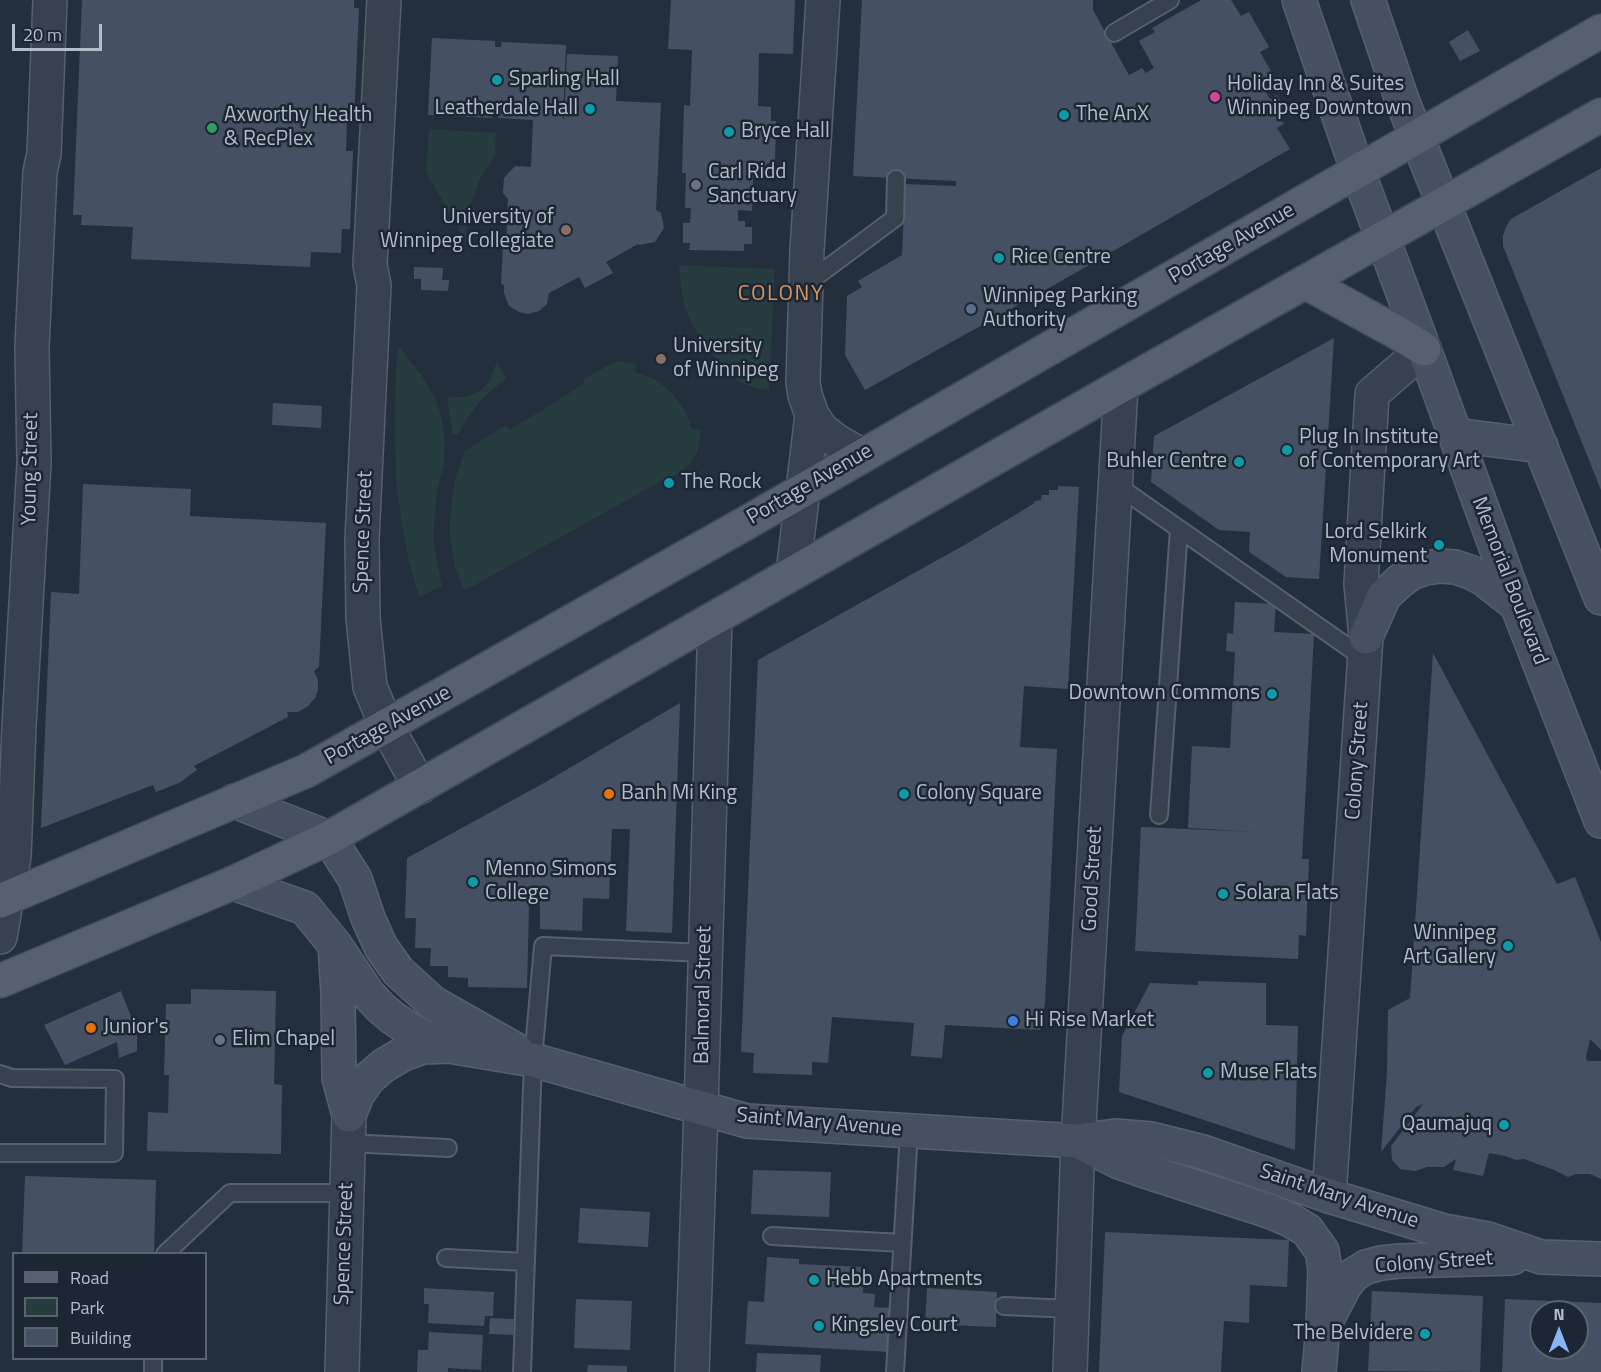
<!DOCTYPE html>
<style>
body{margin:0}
#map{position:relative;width:1601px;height:1372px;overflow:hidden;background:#242f3e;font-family:"Titillium Web",sans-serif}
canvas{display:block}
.legend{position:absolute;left:12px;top:1252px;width:195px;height:108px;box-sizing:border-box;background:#1d2633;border:2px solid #59626f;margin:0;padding:8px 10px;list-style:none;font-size:18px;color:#b4bcc9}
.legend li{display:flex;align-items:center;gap:12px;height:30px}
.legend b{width:30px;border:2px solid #59626f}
.north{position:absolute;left:1529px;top:1300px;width:60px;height:60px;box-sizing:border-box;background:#1d2633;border:2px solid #59626f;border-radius:50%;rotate:0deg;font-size:16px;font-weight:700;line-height:24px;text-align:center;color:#b4bcc9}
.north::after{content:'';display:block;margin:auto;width:21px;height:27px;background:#8ab4f8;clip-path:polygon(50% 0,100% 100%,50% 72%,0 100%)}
.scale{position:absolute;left:12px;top:24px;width:90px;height:27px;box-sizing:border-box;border:3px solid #b4bcc9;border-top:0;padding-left:8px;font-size:18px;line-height:21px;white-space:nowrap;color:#b4bcc9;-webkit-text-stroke:4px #1d2633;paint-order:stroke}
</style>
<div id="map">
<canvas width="1601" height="1372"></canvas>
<ul class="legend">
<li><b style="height:8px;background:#56606e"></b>Road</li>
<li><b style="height:16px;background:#263c3f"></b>Park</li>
<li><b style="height:16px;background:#455162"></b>Building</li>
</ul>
<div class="north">N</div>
<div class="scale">20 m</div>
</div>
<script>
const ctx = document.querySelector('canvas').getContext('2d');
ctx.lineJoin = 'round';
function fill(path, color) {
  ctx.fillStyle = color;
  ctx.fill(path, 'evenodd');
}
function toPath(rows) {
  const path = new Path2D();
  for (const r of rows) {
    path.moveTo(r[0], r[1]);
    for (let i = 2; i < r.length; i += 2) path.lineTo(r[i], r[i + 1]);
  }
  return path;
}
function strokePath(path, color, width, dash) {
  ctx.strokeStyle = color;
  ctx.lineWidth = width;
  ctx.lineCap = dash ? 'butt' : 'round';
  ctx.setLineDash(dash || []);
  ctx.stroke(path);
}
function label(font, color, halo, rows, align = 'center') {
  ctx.font = font + ' "Titillium Web",sans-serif';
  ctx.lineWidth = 5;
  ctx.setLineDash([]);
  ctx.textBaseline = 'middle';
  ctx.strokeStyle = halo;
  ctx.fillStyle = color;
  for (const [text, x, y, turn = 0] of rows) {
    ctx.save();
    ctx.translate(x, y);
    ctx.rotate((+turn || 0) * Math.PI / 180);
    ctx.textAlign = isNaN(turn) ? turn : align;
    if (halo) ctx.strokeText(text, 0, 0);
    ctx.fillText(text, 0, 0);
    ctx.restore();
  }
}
const green = toPath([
 [429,129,496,133,495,155,480,179,471,203,466,227,466,242,426,172],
 [679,265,775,269,769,390,758,389,738,381,723,368,704,344,693,326,685,308,681,289],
 [399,346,422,376,436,400,442,420,445,440,444,464,437,491,433,536,434,547,442,586,419,597,408,557,401,519,396,480,395,441,395,403,396,367],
 [497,361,506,378,481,400,470,414,458,434,453,435,447,399,450,397,465,397,480,391,490,380],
 [614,362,626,362,636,364,635,372,656,380,672,393,687,414,692,429,700,429,700,437,697,453,689,465,678,474,661,481,464,591,455,566,449,530,453,492,456,476,465,451,506,425,510,430,584,384,583,380]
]);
const building = toPath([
 [82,0,354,0,354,8,359,8,354,120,347,119,346,151,353,151,351,205,350,229,342,229,341,253,311,252,310,267,131,259,133,227,81,225,82,215,73,215],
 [671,0,795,0,793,54,759,53,758,106,771,107,771,121,776,121,775,163,767,163,767,177,753,177,752,211,738,210,738,221,745,221,745,227,752,227,752,244,744,244,744,251,689,250,690,243,683,243,683,223,690,223,691,208,685,208,686,173,682,173,684,105,690,106,692,50,668,49],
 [862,0,1093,0,1093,10,1129,75,1142,68,1146,73,1154,68,1139,41,1155,32,1152,28,1201,0,1231,0,1241,16,1249,12,1269,47,1260,52,1275,78,1262,85,1270,99,1277,95,1286,112,1279,116,1284,124,1277,128,1290,149,1056,284,865,390,845,355,847,296,862,287,858,281,902,255,905,184,956,186,956,181,853,176],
 [1468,30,1480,51,1460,61,1449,42],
 [432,38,495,41,495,47,501,47,502,42,566,45,563,119,564,119,567,54,618,56,616,101,661,103,656,210,661,213,664,228,655,242,639,245,638,244,606,262,613,273,585,288,579,277,549,293,547,304,539,311,528,314,519,312,509,306,504,293,504,285,501,284,503,246,506,246,508,199,503,193,504,178,515,166,531,167,533,120,498,118,498,113,492,113,492,118,428,115],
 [1601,168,1601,490,1503,246,1503,236,1506,227,1511,219],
 [414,267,443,268,442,280,449,280,448,291,421,290,421,279,414,279],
 [1334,338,1319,579,1286,577,1249,552,1250,532,1219,530,1151,482,1154,436],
 [273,403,322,406,321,428,272,425],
 [83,484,191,489,190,516,326,523,319,667,314,671,318,680,318,690,315,698,308,706,298,712,287,712,288,717,194,766,197,770,179,783,156,792,153,785,41,828,51,592,79,594],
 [1058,486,1079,487,1068,689,1024,686,1020,747,1057,749,1045,1003,1040,1030,945,1025,942,1058,911,1056,914,1023,832,1017,828,1063,812,1062,812,1075,753,1073,754,1053,741,1052,758,660,968,543,1025,509,1034,503,1035,501,1041,500,1042,495,1049,495,1049,490,1058,490],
 [1235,602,1276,604,1274,632,1314,634,1302,859,1309,859,1306,936,1299,935,1298,959,1135,951,1141,827,1258,832,1188,828,1192,746,1230,748,1235,652,1226,651,1227,633,1233,634],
 [1433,653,1557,884,1575,877,1601,942,1601,1050,1590,1039,1586,1057,1587,1061,1601,1061,1601,1179,1590,1174,1576,1174,1568,1177,1554,1170,1524,1159,1516,1160,1505,1156,1489,1153,1483,1176,1453,1170,1456,1159,1444,1167,1427,1167,1415,1171,1400,1169,1392,1160,1391,1146,1423,1104,1416,1107,1381,1152,1387,1072,1388,1010,1410,998],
 [680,703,672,933,626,931,630,829,612,829,609,899,583,898,582,931,540,929,540,905,529,905,527,988,468,987,468,978,448,977,448,966,430,966,431,948,415,948,416,918,405,918,407,858,544,783],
 [1198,981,1266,983,1266,1025,1298,1026,1295,1150,1119,1092,1122,1036,1150,983,1198,985],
 [191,989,276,991,274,1084,282,1085,281,1154,147,1151,148,1112,168,1113,169,1075,164,1075,166,1004,191,1004],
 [121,991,137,1032,137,1051,119,1058,117,1042,65,1065,44,1025],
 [753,1170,831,1172,829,1217,751,1214],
 [25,1176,156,1180,154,1254,22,1254],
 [580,1208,650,1212,648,1247,578,1243],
 [1105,1232,1289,1240,1287,1287,1250,1285,1249,1323,1224,1321,1221,1372,1099,1372],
 [767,1257,799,1259,799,1264,864,1267,863,1293,875,1294,874,1307,893,1308,890,1352,745,1344,748,1301,764,1302],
 [424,1288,494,1292,493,1316,485,1316,484,1326,428,1323,429,1304,424,1304],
 [927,1288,997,1292,996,1327,925,1324],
 [1372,1291,1483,1296,1480,1372,1368,1371],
 [576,1299,632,1301,630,1350,574,1348],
 [1505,1299,1601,1303,1601,1372,1502,1372],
 [1541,1312,1577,1312,1577,1348,1541,1348],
 [490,1318,514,1319,513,1335,489,1334],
 [429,1332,483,1335,481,1370,448,1368,448,1372,417,1372,418,1350,428,1350],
 [757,1353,821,1355,820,1372,756,1372],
 [588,1365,627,1366,627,1372,587,1372]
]);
const lane = toPath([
 [1114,33,1170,0],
 [806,284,895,218,896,179],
 [1115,484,1365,659],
 [1159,815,1179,529],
 [0,1074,12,1078,115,1079,114,1153,0,1153],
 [348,1143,448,1148],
 [772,1236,902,1243],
 [165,1254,230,1193,346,1193],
 [446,1258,526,1262],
 [1004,1306,1072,1309],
 [153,1372,153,1358],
 [522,1372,533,1060,543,946,705,953],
 [895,1372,909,1131]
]);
const street = toPath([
 [384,0,370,265,374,285,362,540,363,618,370,687,387,727,420,787],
 [823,0,807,250,803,382,805,395,812,415,821,429,835,440,861,455],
 [793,573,812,415],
 [0,937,14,857,19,726,34,463,32,347,40,172,44,154,50,0],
 [1329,1196,1366,637,1361,584,1372,394,1424,349],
 [342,1372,349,1115],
 [692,1372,701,1109,715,618],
 [1070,1372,1078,1141,1121,386]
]);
const secondary = toPath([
 [1299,0,1358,172,1424,349,1517,605,1601,821],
 [1368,0,1402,100,1601,598],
 [1455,435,1541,446],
 [1366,637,1384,596,1399,582,1411,573,1426,568,1440,566,1455,567,1470,572,1484,579,1517,605],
 [234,801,329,838,355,879,368,918,381,947,398,971,433,1003,516,1050],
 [233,883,305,908,335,945,368,994,381,1008,393,1018,409,1029,427,1038,449,1046,533,1060,747,1121,1078,1141,1115,1136,1151,1139,1203,1152,1329,1196,1444,1231,1488,1239,1541,1257,1601,1259],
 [335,945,338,993,339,1078,349,1115],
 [349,1115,357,1095,368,1079,383,1066,403,1054,423,1047,449,1046],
 [1078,1141,1119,1162,1142,1170,1269,1211,1290,1220,1307,1230,1322,1251,1325,1269,1323,1326,1319,1372],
 [1326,1321,1344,1287,1353,1275,1366,1267,1381,1263,1399,1261,1512,1258]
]);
const primary = toPath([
 [1305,282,1396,332,1424,349],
 [0,901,306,771,746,523,1601,31],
 [0,981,233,883,329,838,1121,386,1601,115]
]);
const markers = [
 [497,80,6,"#0f9aa8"],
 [1215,97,6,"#d1479c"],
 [590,109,6,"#0f9aa8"],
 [1064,115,6,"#0f9aa8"],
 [212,128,6,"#2e9e5b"],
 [729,132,6,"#0f9aa8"],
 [696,185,6,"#6b7280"],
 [566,230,6,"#8d6e63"],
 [999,258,6,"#0f9aa8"],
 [971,309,6,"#5c6f8a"],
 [661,359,6,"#8d6e63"],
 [1287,450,6,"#0f9aa8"],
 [1239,462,6,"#0f9aa8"],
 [669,483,6,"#0f9aa8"],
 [1439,545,6,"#0f9aa8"],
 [1272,694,6,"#0f9aa8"],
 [609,794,6,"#e8710a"],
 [904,794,6,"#0f9aa8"],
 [473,882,6,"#0f9aa8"],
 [1223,894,6,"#0f9aa8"],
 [1508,946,6,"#0f9aa8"],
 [1013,1021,6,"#3f7fe0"],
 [91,1028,6,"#e8710a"],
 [220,1040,6,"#6b7280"],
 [1208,1073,6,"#0f9aa8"],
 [1504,1125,6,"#0f9aa8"],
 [814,1280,6,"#0f9aa8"],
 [819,1326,6,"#0f9aa8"],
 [1425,1334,6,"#0f9aa8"]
];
const poiNames = [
 ["Sparling Hall",509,80],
 ["Holiday Inn & Suites",1227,85],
 ["Winnipeg Downtown",1227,109],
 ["Leatherdale Hall",578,109,"right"],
 ["The AnX",1076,115],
 ["Axworthy Health",224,116],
 ["& RecPlex",224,140],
 ["Bryce Hall",741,132],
 ["Carl Ridd",708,173],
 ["Sanctuary",708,197],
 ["University of",554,218,"right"],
 ["Winnipeg Collegiate",554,242,"right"],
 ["Rice Centre",1011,258],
 ["Winnipeg Parking",983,297],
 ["Authority",983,321],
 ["University",673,347],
 ["of Winnipeg",673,371],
 ["Plug In Institute",1299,438],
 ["of Contemporary Art",1299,462],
 ["Buhler Centre",1227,462,"right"],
 ["The Rock",681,483],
 ["Lord Selkirk",1427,533,"right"],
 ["Monument",1427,557,"right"],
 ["Downtown Commons",1260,694,"right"],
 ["Banh Mi King",621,794],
 ["Colony Square",916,794],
 ["Menno Simons",485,870],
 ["College",485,894],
 ["Solara Flats",1235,894],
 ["Winnipeg",1496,934,"right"],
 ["Art Gallery",1496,958,"right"],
 ["Hi Rise Market",1025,1021],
 ["Junior's",103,1028],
 ["Elim Chapel",232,1040],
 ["Muse Flats",1220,1073],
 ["Qaumajuq",1492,1125,"right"],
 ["Hebb Apartments",826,1280],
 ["Kingsley Court",831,1326],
 ["The Belvidere",1413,1334,"right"]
];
const streetNames = [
 ["Portage Avenue",1232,244,-30],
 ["Young Street",31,469,-89],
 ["Portage Avenue",810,485,-30],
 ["Spence Street",364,532,-88],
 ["Memorial Boulevard",1509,581,69],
 ["Portage Avenue",388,726,-29],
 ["Colony Street",1358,761,-86],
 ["Good Street",1093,879,-87],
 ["Balmoral Street",704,995,-89],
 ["Saint Mary Avenue",819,1123,5],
 ["Saint Mary Avenue",1339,1197,18],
 ["Spence Street",345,1244,-88],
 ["Colony Street",1434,1263,-4]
];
const neighbourhoodNames = [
 ["COLONY",781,295]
];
fill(green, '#263c3f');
fill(building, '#455162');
strokePath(lane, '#565f6c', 20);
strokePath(street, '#565f6c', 36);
strokePath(secondary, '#565f6c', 36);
strokePath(primary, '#414a57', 36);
strokePath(lane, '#38414e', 16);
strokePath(street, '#38414e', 33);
strokePath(secondary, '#465061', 33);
strokePath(primary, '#56606e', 33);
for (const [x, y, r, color] of markers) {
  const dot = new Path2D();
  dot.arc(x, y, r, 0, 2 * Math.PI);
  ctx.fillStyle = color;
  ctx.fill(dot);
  strokePath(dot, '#1d2633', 2);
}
label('21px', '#b4bcc9', '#1d2633', poiNames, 'left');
label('21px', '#b4bcc9', '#1d2633', streetNames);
ctx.letterSpacing = '1.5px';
label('22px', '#d59563', '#1d2633', neighbourhoodNames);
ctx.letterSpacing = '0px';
</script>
